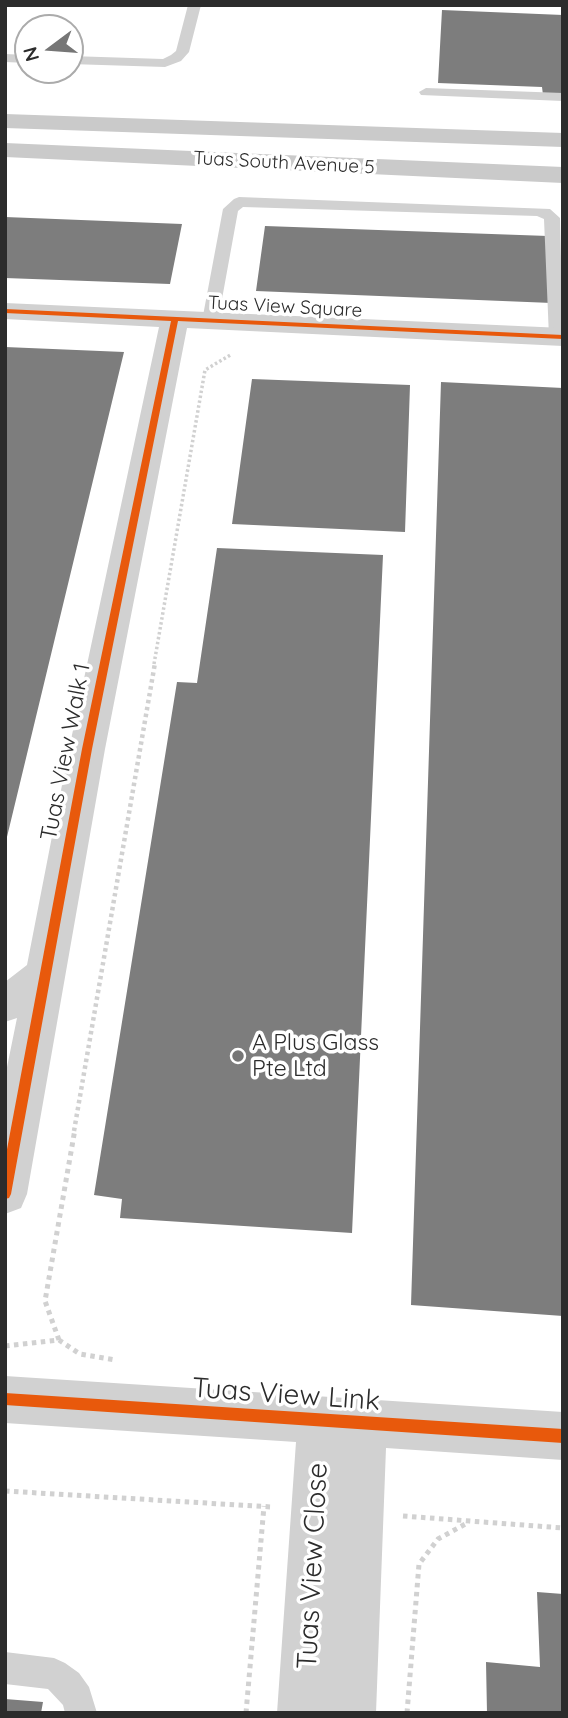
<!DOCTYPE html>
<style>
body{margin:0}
#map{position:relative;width:568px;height:1718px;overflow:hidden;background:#fff;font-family:Quicksand,sans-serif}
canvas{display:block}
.frame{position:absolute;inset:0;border:7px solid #2c2c2c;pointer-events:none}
.north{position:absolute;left:14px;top:14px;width:70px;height:70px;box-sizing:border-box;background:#fff;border:2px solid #ababab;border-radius:50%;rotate:254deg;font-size:19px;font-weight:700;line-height:28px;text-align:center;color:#2c2c2c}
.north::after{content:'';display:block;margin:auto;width:24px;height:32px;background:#767676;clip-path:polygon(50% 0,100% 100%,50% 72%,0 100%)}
</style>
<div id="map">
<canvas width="568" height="1718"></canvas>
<div class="frame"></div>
<div class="north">N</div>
</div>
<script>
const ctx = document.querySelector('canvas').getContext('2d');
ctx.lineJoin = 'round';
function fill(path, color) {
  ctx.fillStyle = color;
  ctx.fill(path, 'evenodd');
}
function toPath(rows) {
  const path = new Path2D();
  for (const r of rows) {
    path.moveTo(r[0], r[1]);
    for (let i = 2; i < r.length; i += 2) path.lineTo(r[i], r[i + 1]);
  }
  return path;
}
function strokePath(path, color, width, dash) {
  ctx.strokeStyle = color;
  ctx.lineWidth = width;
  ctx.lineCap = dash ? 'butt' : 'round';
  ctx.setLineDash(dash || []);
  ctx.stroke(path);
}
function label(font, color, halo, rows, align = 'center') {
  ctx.font = font + ' Quicksand,sans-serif';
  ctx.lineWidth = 7;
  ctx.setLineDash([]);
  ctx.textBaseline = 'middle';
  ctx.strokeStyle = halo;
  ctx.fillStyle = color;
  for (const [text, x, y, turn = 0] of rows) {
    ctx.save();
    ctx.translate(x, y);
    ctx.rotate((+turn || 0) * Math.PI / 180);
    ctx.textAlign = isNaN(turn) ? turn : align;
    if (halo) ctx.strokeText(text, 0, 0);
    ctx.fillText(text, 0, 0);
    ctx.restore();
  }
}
const building = toPath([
 [442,10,563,15,563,96,543,95,542,87,438,83],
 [5,217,182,224,170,284,5,278],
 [265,226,548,236,552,303,256,291],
 [5,347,124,352,6,841,5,840],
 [252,379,410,385,405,532,232,524],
 [441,382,563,388,563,1316,411,1305],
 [217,548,383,555,352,1233,120,1218,122,1199,94,1195,177,682,197,683],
 [537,1592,563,1594,563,1713,487,1713,486,1662,540,1667],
 [5,1699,43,1702,41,1713,5,1713]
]);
const pathFar2 = toPath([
 [154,664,205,370,232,354]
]);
const pathFar1 = toPath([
 [74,1131,155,663]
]);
const path = toPath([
 [59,1340,45,1301,75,1129],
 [5,1346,59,1340,80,1354,116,1360],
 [5,1491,272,1507],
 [403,1516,563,1528],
 [246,1713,264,1506],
 [407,1713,419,1564,438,1539,469,1522]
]);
const service = toPath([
 [188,5,201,5,189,52,181,61,165,67,70,64,70,56,163,59,171,55,176,51,188,5],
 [5,54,28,55,28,63,5,62,5,54],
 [426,88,563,93,563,101,421,95,419,92,426,88],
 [239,197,550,209,560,218,563,341,551,341,549,337,544,219,537,216,243,207,238,211,218,321,210,326,204,325,202,321,223,209,234,199,239,197],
 [5,1652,54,1658,65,1663,79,1673,89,1687,97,1713,65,1713,63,1705,48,1689,5,1684,5,1652]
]);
const minor = toPath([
 [5,303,563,328,563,346,187,328,105,749,27,1194,21,1208,5,1214,5,1077,17,1018,5,1022,5,982,27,965,69,749,159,327,5,319,5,303],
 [5,1376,563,1412,563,1460,386,1448,376,1713,277,1713,296,1442,5,1423,5,1376]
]);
const secondary = toPath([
 [5,114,563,133,563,147,5,128,5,114],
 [5,143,563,167,563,183,5,157,5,143]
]);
const cycleway = toPath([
 [5,309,563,335,563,339,178,321,92,749,11,1194,9,1198,5,1199,5,1160,82,749,171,321,5,313,5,309],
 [5,1393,563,1429,563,1443,5,1405,5,1393]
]);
const markers = [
 [238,1056,7,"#767676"]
];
const farStreetnames = [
 ["Tuas South Avenue 5",284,163,3],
 ["Tuas View Square",285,307,3]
];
const streetNames = [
 ["Tuas View Walk 1",66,752,-79]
];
const poiNames = [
 ["A Plus Glass",252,1043],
 ["Pte Ltd",252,1069]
];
const nearStreetnames = [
 ["Tuas View Link",286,1395,4],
 ["Tuas View Close",313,1566,-87]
];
fill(building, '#7d7d7d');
strokePath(pathFar2, '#d1d1d1', 3.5, [2.5, 2.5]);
strokePath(pathFar1, '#d1d1d1', 4.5, [3.5, 3.5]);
strokePath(path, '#d1d1d1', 5, [4.5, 4.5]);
fill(service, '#d1d1d1');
fill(minor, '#d1d1d1');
fill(secondary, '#cacaca');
fill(cycleway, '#e8590c');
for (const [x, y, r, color] of markers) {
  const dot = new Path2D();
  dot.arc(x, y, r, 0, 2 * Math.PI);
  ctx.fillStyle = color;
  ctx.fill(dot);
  strokePath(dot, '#fff', 2.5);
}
label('19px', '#2c2c2c', '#fff', farStreetnames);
label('23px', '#2c2c2c', '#fff', streetNames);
label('23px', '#2c2c2c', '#fff', poiNames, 'left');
label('28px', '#2c2c2c', '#fff', nearStreetnames);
</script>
